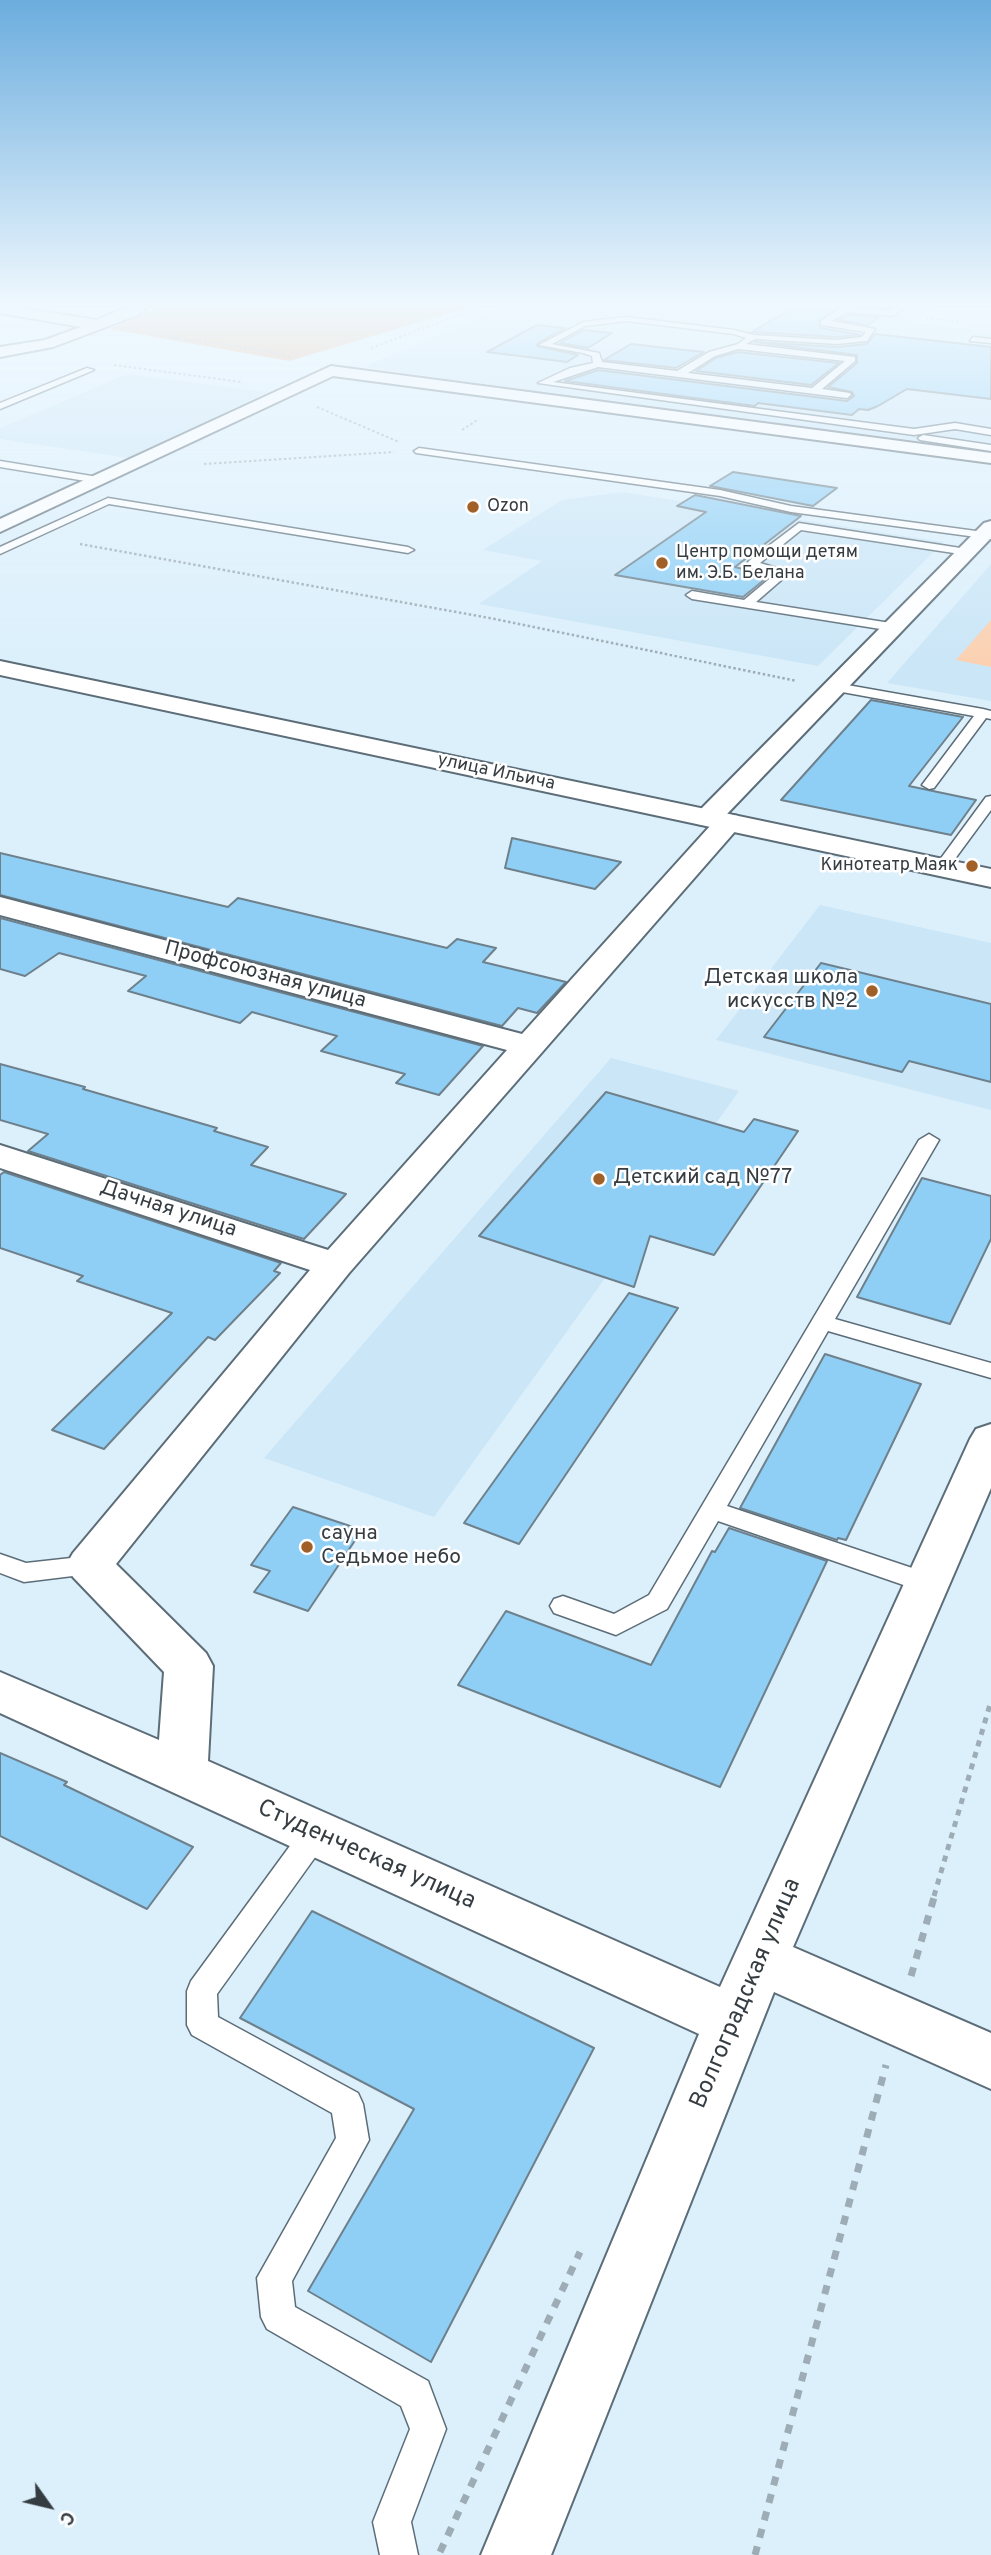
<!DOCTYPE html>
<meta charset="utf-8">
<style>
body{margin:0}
#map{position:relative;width:991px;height:2555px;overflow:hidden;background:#dcf0fc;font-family:Overpass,sans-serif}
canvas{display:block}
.north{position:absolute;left:14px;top:2471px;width:70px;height:70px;-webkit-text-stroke:5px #fff;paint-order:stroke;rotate:124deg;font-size:19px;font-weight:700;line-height:28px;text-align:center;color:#363d42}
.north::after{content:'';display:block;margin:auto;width:24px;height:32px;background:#363d42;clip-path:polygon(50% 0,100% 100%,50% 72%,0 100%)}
</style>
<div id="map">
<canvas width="991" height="2555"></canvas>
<div class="north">С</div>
</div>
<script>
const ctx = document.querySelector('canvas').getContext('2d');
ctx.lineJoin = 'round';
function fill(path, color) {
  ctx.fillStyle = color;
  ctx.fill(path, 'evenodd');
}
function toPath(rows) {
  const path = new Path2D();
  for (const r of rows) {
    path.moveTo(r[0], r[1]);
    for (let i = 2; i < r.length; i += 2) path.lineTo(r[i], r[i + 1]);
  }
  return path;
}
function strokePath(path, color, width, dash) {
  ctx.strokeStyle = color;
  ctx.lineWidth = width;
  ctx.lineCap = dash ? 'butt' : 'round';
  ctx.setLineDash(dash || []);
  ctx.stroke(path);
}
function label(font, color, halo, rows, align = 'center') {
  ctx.font = font + ' Overpass,sans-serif';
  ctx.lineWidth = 5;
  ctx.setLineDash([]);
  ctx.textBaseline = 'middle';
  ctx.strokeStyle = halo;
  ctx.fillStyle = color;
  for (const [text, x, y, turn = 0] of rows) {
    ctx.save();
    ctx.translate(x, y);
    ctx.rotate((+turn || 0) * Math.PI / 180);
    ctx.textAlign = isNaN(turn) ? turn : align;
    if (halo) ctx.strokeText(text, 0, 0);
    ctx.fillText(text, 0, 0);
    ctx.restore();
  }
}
const built = toPath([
 [513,304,935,304,915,323,991,331,991,456,363,367],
 [127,374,267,392,129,458,0,439,0,428],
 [622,492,944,542,818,666,479,604,542,561,483,550,562,500],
 [991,564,991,701,887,683],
 [820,905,991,943,991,1110,716,1040],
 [611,1058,739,1091,434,1517,264,1458]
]);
const green = toPath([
 [991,620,991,667,956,660]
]);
const forest = toPath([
 [166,304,480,304,289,361,110,329]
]);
const building = toPath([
 [799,304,896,304,888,308,843,304,818,321,821,328,861,335,837,337,752,332,799,304],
 [848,315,879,317,868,325,839,320,848,315],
 [537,325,565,328,538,343,537,346,578,355,567,362,487,352,537,325],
 [583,330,612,333,588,348,560,343,583,330],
 [875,334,991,347,991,399,907,389,878,406,868,410,859,409,852,415,758,403,755,406,565,381,598,370,847,401,854,396,852,392,828,387,857,363,857,355,754,342,837,347,867,344,875,334],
 [631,344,704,352,676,368,604,360,631,344],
 [738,352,839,363,811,385,696,371,716,358,738,352],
 [733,472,837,488,813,506,710,486,733,472],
 [695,495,801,516,735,567,769,576,743,597,615,575,706,512,677,506,695,495],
 [871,700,963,717,909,786,976,800,951,835,781,800,871,700],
 [512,838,621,862,595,889,505,868,512,838],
 [0,853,228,907,238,898,447,948,457,939,496,948,483,962,566,982,537,1013,518,1008,502,1026,0,895,0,853],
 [0,918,483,1046,439,1095,396,1083,405,1074,321,1051,337,1036,252,1012,240,1023,128,991,146,976,59,953,25,976,0,969,0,918],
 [821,963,991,1004,991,1082,909,1061,902,1072,764,1037,821,963],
 [0,1064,85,1087,83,1089,217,1128,214,1131,268,1147,251,1165,346,1194,304,1239,28,1151,48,1134,0,1120,0,1064],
 [606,1092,744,1132,754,1119,798,1131,714,1255,650,1236,634,1287,479,1236,606,1092],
 [4,1172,281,1263,274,1271,280,1273,215,1340,208,1337,104,1449,52,1430,172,1313,77,1281,83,1276,0,1248,0,1175,4,1172],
 [922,1178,991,1196,991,1239,950,1324,857,1297,922,1178],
 [629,1293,678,1308,519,1544,464,1523,629,1293],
 [825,1354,921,1384,846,1540,838,1538,837,1540,740,1508,825,1354],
 [293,1507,362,1530,308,1611,254,1592,270,1571,251,1565,293,1507],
 [729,1528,827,1561,720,1787,458,1685,506,1611,651,1665,712,1551,715,1552,729,1528],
 [0,1753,67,1782,64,1785,193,1847,147,1909,0,1836,0,1753],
 [312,1911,594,2048,431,2362,308,2291,414,2109,240,2018,312,1911]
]);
const pathFar3 = toPath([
 [926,318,959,322],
 [150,334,267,351,293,358],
 [371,348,487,304],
 [114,365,241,382],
 [317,407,399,442],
 [462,430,479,419],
 [204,464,394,452]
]);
const pathFar2 = toPath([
 [80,544,495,619,797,681]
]);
const pathFar1 = toPath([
 [934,1896,991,1701]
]);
const path = toPath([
 [911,1976,935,1894],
 [440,2552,580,2252],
 [755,2555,886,2065]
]);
const service = toPath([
 [901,304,910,304,893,316,847,312,832,321,875,329,867,341,837,344,755,339,746,344,855,357,855,361,822,389,850,393,851,395,847,398,598,367,553,382,914,429,955,423,991,429,991,435,955,429,914,435,538,383,570,368,593,363,592,356,583,353,539,345,583,322,626,317,734,330,754,335,837,340,862,337,866,332,821,325,821,321,843,307,889,311,901,304],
 [626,321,734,334,746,338,738,344,709,352,677,371,602,362,599,353,552,344,585,326,626,321],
 [738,349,845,361,812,388,688,373,715,356,738,349],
 [973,337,991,339,991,343,970,341,973,337],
 [87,368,94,370,0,409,0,403,87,368],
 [923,435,991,445,991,451,920,440,918,438,923,435],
 [419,448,720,490,791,506,991,533,991,539,791,512,720,496,416,453,414,451,419,448],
 [0,461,98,477,103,480,98,483,0,467,0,461],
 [108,498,408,547,414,550,408,553,109,504,0,554,0,547,108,498],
 [799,523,967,549,973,552,967,555,801,530,760,563,780,569,787,575,756,602,897,624,897,630,893,631,692,599,686,595,692,591,744,600,774,575,753,569,748,562,750,560,799,523],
 [836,683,983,709,991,711,991,719,986,718,934,788,929,789,922,785,974,716,831,690,831,684,836,683],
 [991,796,991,810,946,871,936,871,933,868,936,865,986,797,991,796],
 [929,1134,939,1140,835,1319,991,1363,991,1378,828,1331,727,1506,936,1576,940,1583,936,1590,927,1592,918,1590,718,1521,667,1609,616,1635,554,1613,550,1606,554,1599,563,1596,614,1614,649,1595,919,1140,929,1134],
 [0,1554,26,1563,89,1556,98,1558,101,1565,98,1572,89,1574,24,1582,0,1573,0,1554],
 [316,1821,326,1824,330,1833,326,1842,217,1994,218,2017,358,2093,363,2104,369,2140,292,2281,295,2307,428,2381,446,2429,411,2522,418,2555,380,2555,373,2522,410,2429,401,2406,267,2329,261,2317,257,2278,336,2138,332,2113,192,2035,187,2025,187,1991,191,1981,306,1824,316,1821]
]);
const minor = toPath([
 [134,304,150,304,138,315,53,347,0,357,0,347,45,340,81,327,0,313,0,305,97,320,134,304],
 [331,366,991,453,991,463,333,376,0,532,0,519,331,366],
 [991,521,991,538,727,814,738,816,742,822,738,828,349,1273,116,1564,206,1653,213,1666,208,1761,720,1987,970,1439,976,1429,991,1424,991,1488,793,1947,991,2033,991,2089,774,1992,551,2555,481,2555,699,2034,0,1713,0,1672,159,1740,164,1672,73,1577,66,1565,73,1553,310,1270,0,1168,0,1145,328,1250,507,1050,0,915,0,897,522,1034,710,826,698,824,694,818,698,812,984,523,991,521]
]);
const tertiary = toPath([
 [0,661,991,869,991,887,0,675,0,661]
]);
const markers = [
 [473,507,7,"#a06028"],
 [662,563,7,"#a06028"],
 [972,866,7,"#a06028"],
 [872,991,7,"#a06028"],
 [599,1179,7,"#a06028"],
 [307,1547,7,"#a06028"]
];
const farPoinames = [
 ["Ozon",487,507],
 ["Центр помощи детям",676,553],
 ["им. Э.Б. Белана",676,574],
 ["Кинотеатр Маяк",958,866,"right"]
];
const farStreetnames = [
 ["улица Ильича",496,773,12]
];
const streetNames = [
 ["Профсоюзная улица",265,976,15],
 ["Дачная улица",168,1210,18]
];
const poiNames = [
 ["Детская школа",858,979,"right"],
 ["искусств №2",858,1003,"right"],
 ["Детский сад №77",613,1179],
 ["сауна",321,1535],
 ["Седьмое небо",321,1559]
];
const nearStreetnames = [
 ["Студенческая улица",366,1856,24],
 ["Волгоградская улица",747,1994,-67]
];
fill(built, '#cbe6f7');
fill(green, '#fbd1b2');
fill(forest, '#f0ad78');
fill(building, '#8fcff5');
strokePath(building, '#6e808b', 2);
strokePath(service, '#5c6d78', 3);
strokePath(minor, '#5c6d78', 4);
strokePath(tertiary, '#5c6d78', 4);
strokePath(pathFar3, '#9dacb5', 2, [2.5, 2.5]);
strokePath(pathFar2, '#9dacb5', 2.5, [2.5, 2.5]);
strokePath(pathFar1, '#9dacb5', 5, [6, 6]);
strokePath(path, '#9dacb5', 7, [9, 9]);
fill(service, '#fff');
fill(minor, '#fff');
fill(tertiary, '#fff');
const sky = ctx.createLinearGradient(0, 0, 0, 662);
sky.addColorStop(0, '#6badde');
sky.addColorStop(0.46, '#eff8fe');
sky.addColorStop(1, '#eff8fe00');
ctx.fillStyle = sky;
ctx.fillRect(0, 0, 991, 662);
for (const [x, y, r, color] of markers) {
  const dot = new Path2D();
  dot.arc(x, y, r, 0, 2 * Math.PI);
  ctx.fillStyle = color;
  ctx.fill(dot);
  strokePath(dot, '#fff', 2.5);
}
label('18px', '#363d42', '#fff', farPoinames, 'left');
label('18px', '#363d42', '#fff', farStreetnames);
label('21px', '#363d42', '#fff', streetNames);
label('21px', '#363d42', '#fff', poiNames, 'left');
label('24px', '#363d42', '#fff', nearStreetnames);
</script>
